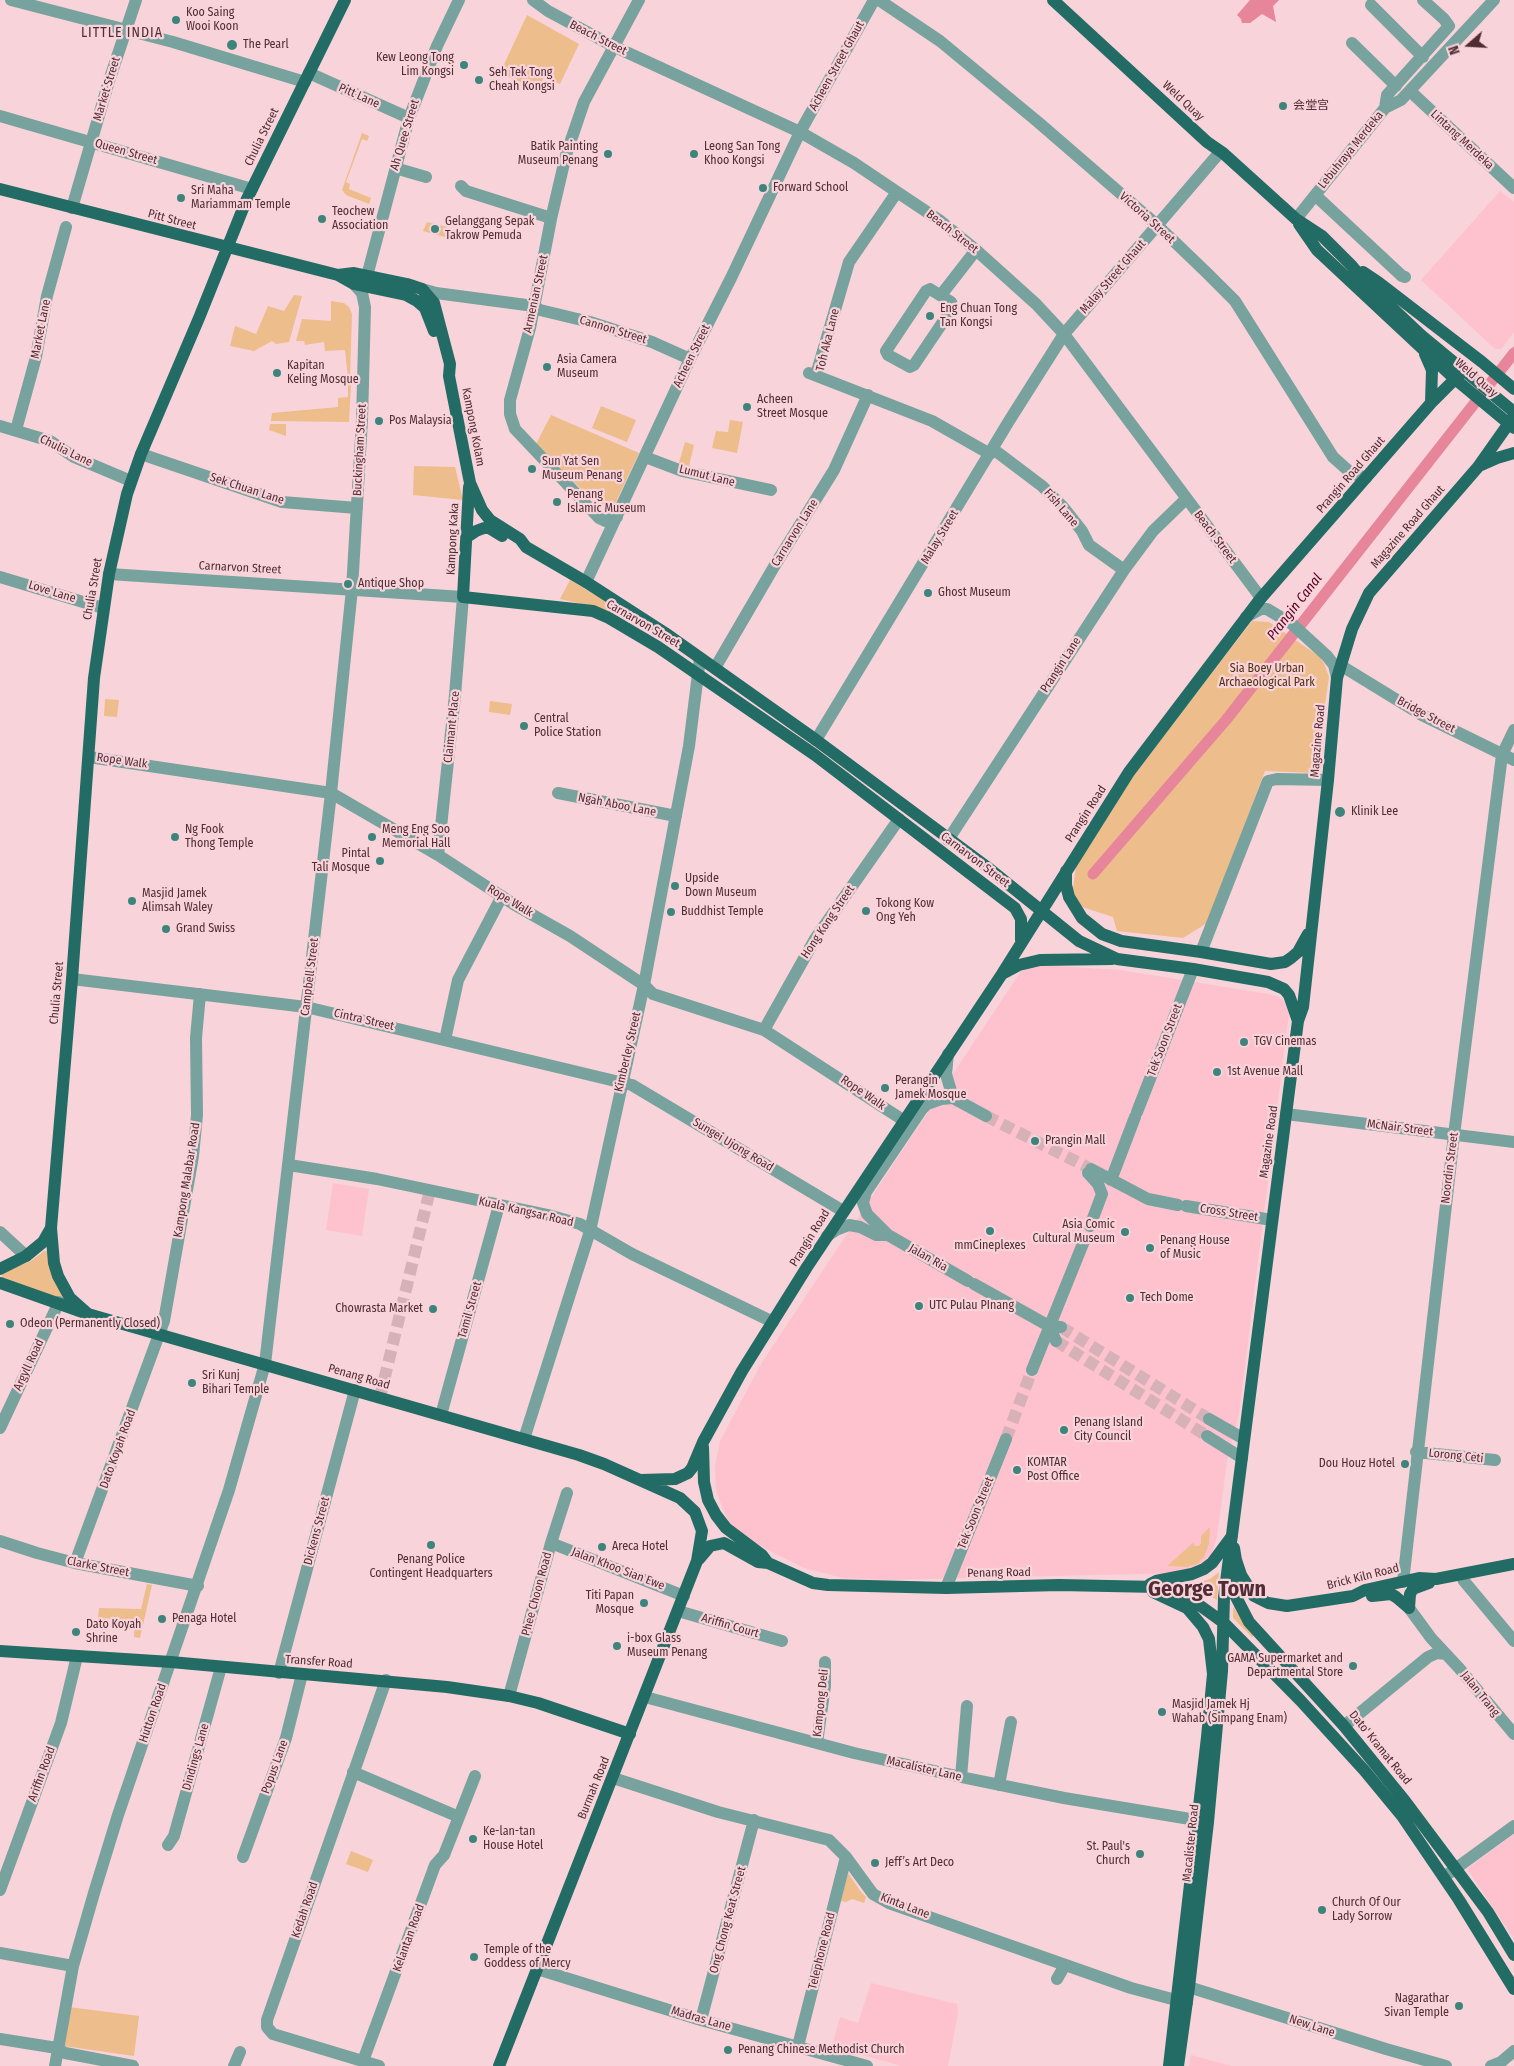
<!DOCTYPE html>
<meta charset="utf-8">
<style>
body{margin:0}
#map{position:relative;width:1514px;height:2066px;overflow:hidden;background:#f8d3d9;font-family:"Fira Sans Condensed",sans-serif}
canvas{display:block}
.north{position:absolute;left:1444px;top:20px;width:50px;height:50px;-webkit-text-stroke:4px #f8d3d9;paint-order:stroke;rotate:251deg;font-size:14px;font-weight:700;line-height:20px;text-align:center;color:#502d34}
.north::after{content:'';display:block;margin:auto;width:18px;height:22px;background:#502d34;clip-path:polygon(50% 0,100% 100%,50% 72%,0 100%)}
</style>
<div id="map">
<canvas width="1514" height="2066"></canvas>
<div class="north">N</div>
</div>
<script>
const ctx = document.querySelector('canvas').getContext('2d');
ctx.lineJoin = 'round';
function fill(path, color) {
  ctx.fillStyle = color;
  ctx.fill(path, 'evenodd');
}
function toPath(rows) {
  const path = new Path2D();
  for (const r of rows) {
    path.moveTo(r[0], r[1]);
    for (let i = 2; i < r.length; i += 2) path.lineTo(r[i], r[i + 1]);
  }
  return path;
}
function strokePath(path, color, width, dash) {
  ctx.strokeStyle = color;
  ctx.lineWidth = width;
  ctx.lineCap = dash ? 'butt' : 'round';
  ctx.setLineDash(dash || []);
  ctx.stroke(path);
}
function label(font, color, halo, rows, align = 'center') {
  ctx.font = font + ' "Fira Sans Condensed","Noto Sans SC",sans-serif';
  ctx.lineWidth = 4.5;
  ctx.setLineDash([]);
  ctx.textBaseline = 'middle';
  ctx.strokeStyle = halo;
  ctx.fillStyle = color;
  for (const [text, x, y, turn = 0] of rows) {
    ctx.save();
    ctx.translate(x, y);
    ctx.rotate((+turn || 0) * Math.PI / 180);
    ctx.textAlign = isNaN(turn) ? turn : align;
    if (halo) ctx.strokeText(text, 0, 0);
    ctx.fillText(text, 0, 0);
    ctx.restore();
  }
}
const built = toPath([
 [1500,191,1514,202,1514,332,1501,349,1495,349,1421,280],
 [1039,965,1120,970,1274,995,1279,997,1286,1003,1289,1013,1239,1414,1227,1461,1217,1536,1211,1556,1207,1563,1181,1573,886,1580,843,1578,804,1568,768,1550,739,1533,730,1523,724,1512,716,1490,715,1466,720,1441,761,1364,1021,971],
 [333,1183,369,1189,362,1236,326,1230],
 [1514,1834,1514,1939,1467,1869],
 [871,1983,957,2004,958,2013,948,2066,901,2066,832,2046,840,2017,858,2023],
 [1191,2055,1232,2066,1189,2066]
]);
const green = toPath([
 [527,15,579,44,560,84,544,77,538,90,500,73],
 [362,133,369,136,367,141,362,139,346,182,350,184,349,189,371,198,369,204,346,195,342,190],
 [427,222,447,227,445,237,423,231],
 [294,295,302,296,289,342,276,344,272,341,254,351,230,346,235,326,256,334,268,306,284,311],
 [331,301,344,303,349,307,352,314,350,378,348,378,345,350,325,351,324,342,305,345,304,341,296,341,302,319,331,321],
 [351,384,349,422,271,421,272,413,338,407,338,398,348,397,348,385],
 [601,406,636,420,627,442,592,428],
 [551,415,639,453,614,506,609,508,598,506,536,444],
 [730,420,743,422,737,453,712,448,716,431,728,432],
 [270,424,286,424,286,436,269,430],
 [685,442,694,445,689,466,679,463],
 [414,466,455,467,463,500,413,495],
 [570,580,646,625,644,629,623,618,595,607,560,599],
 [1252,621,1269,622,1320,657,1324,663,1329,677,1315,773,1265,771,1207,923,1183,938,1117,931,1113,917,1079,906,1072,896,1076,866,1128,782],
 [105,699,119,700,117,717,104,716],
 [490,701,512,704,510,715,489,712],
 [44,1251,47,1251,49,1253,62,1292,62,1296,59,1298,2,1278,2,1273,31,1261],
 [1210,1527,1209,1544,1204,1557,1197,1564,1187,1567,1167,1566,1193,1543,1195,1546,1199,1546,1201,1543,1201,1536],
 [1219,1572,1217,1600,1194,1585,1210,1579],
 [147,1584,152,1585,140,1638,134,1637,135,1620,98,1618,99,1608,141,1609],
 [1233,1607,1254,1635,1252,1637,1233,1618],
 [351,1851,373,1860,368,1872,346,1864],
 [848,1873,861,1892,866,1897,864,1903,852,1899,846,1902,841,1901],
 [69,2007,139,2016,134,2056,64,2046]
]);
const water = toPath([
 [1250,0,1279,0,1273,6,1276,22,1262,14,1250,23,1242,23,1241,19,1237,15],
 [1514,346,1514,360,1506,369,1500,364]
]);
const canal = toPath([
 [1093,874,1226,720,1514,353]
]);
const minorTunnel = toPath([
 [986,1116,1091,1169],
 [1061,1327,1209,1419],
 [1056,1341,1207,1436],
 [380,1397,430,1190],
 [1006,1439,1032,1370]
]);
const minor = toPath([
 [11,0,173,42,305,82],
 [533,0,548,11,613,46,800,132,854,163,897,192,939,220,976,250,1036,304,1064,334,1261,598],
 [879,0,940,41,1038,122,1157,225,1207,273,1235,301,1333,457,1351,473,1366,478],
 [1371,5,1423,57],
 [1352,43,1396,86],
 [309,73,409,118],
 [1410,91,1514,188],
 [1385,108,1387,95,1449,26,1444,19,1423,0],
 [0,116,252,189],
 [395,168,426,177],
 [461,186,466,191,551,218],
 [1315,195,1402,276,1405,277],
 [72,208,109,81,136,0],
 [1296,219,1385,108,1401,100,1494,0],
 [367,276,409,118,437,46,459,0],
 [422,289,436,293,534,306,540,310,590,322,652,342,690,359],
 [930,289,951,302,953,307,914,365,910,367,888,355,886,351,926,291,930,289],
 [941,295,976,250],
 [809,373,932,421,990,454],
 [816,375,849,262,897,192],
 [0,426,50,441,74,457,131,481],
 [16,430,36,357,47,296,66,227],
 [993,449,1042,486,1063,507,1082,531,1089,545,1124,570],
 [141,454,282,502,357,508],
 [645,457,682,471,771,490],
 [617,517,605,521,599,518,515,429,510,414,510,400,530,328,551,219,566,155,584,102,639,0],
 [109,574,463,597,455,695,438,855],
 [0,577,103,608],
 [586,582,690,359,731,278,800,132,874,0],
 [1246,617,1261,609,1267,609,1292,624,1327,656,1334,665,1337,678],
 [1340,665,1420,714,1514,760],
 [715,668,775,565,834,470,868,395],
 [816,740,1009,421,1064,334,1220,152],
 [89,757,331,793,438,855,515,905,570,936,644,985,653,994,764,1030,903,1120],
 [558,793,676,816],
 [948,840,1124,570,1153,531,1186,499],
 [1201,952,1268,781,1277,779,1328,780],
 [72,979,306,1007,632,1085,843,1211],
 [764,1030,815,939,899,819],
 [445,1040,458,980,502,896],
 [948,1054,946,1074,953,1098],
 [953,1098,941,1099,927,1104,922,1109,866,1192,863,1203,867,1214,888,1235,968,1281],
 [953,1098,986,1116],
 [1137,1112,1193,969],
 [1286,1114,1514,1142],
 [289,1165,377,1179,548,1215,580,1224,632,1254,773,1322],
 [1091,1169,1148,1199,1178,1205],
 [1088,1173,1098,1184,1102,1194,1090,1226],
 [1111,1180,1135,1117],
 [1186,1206,1272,1220],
 [0,1232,26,1256],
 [827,1236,836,1230,849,1225,860,1227,876,1235,888,1235],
 [974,1284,1049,1326,1061,1327],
 [1049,1326,1056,1341],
 [1032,1370,1084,1241],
 [441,1415,499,1205],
 [1209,1419,1244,1439],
 [0,1428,59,1302],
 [1207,1436,1242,1458],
 [524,1439,590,1231,644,985,689,746,700,658],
 [1416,1452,1495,1460],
 [0,1541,37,1553,75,1563,198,1586],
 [551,1543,684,1596],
 [75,1563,164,1321,193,1156,197,1115,196,1038,200,994],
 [1461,1575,1464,1581,1514,1641],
 [1403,1582,1454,1135,1502,755,1514,730],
 [946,1588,1006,1439],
 [1409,1608,1431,1638,1459,1668,1514,1734],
 [678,1611,782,1641],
 [279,1673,355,1390],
 [509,1696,551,1543,567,1493],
 [645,1697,854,1753,961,1777,1064,1798,1208,1822],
 [1344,1726,1428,1657,1437,1653,1446,1654],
 [817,1743,825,1686,825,1662],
 [353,1772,459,1817],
 [961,1777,967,1706],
 [613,1778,718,1812,829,1840,846,1857,873,1894,889,1903,1131,1988,1187,2003],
 [999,1785,1011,1722],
 [168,1845,174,1836,221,1667],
 [243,1857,286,1738,302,1674],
 [1444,1877,1514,1826],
 [0,1890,61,1723,77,1656],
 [0,1953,73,1966],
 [537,1969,701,2020,867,2066],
 [1057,1979,1065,1965],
 [1179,1984,1386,2049,1446,2066],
 [701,2020,754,1820],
 [0,2039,57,2048,65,2053,133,2066],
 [798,2046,846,1857],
 [363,2061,435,1865,444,1855,475,1776],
 [55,2066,73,1966,94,1893,118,1815,229,1490,265,1364,331,793,352,589,362,420,365,307,362,293,354,284],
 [234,2066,240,2052],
 [379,2066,273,2034,267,2027,267,2020,386,1680],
 [1491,2066,1501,2062,1514,2051]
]);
const major = toPath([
 [1053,0,1207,142,1223,153,1296,219,1322,236,1352,266,1368,285,1421,335,1514,412],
 [0,189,338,275,354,284,406,295,417,301,425,308,434,331],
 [1299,224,1317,250,1455,379,1514,428],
 [1363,272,1378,282,1482,362,1514,389],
 [338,275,354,273,407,284,422,289,434,303,450,364,449,376,470,483,482,510,490,520,520,539,526,547,586,582,665,633,816,740,987,867,1079,941,1117,959,1193,969,1268,982,1284,989,1289,995,1298,1021],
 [1425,354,1432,370,1431,403],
 [1479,466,1497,458,1514,453],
 [469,487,463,597,593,611,609,618,658,647,815,755,1015,908,1021,919,1021,940],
 [467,537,476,531,484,528,489,528,502,536],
 [1066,871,1066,885,1069,897,1082,918,1102,934,1121,941,1201,952,1271,964,1285,962,1291,958,1298,952,1308,934],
 [1002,974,1019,965,1040,960,1112,959],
 [0,1269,26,1256,43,1242,51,1228],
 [0,1283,88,1314,579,1455,604,1464,680,1498,695,1512,702,1531,697,1561,499,2066],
 [88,1314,70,1298,58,1276,54,1263,51,1228,72,979,94,678,109,574,127,494,141,454,199,318,246,201,345,0],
 [703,1447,704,1482,708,1500,716,1515,726,1528,762,1555,768,1563],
 [641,1480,675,1479,688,1473,692,1468,703,1442,742,1371,807,1267,1002,974,1129,772,1261,598,1431,403,1463,371],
 [1234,1548,1236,1560,1241,1575,1254,1596,1268,1603,1287,1606,1353,1596,1365,1590,1419,1578,1436,1579,1514,1564],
 [699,1559,710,1546,724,1543,758,1562,768,1563,813,1583,828,1585,946,1588,1059,1585,1158,1587,1172,1589,1184,1594,1224,1623,1300,1700,1364,1770,1402,1816,1459,1900,1514,1989],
 [1230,1576,1235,1595,1249,1622,1344,1726,1405,1801,1488,1912,1514,1955],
 [1150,1584,1156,1581,1192,1574,1204,1569,1212,1563,1232,1536],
 [1153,1592,1187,1608,1203,1627,1209,1639,1213,1674,1207,1737,1169,2066],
 [1372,1596,1391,1594,1396,1597,1409,1608],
 [1409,1608,1410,1594,1413,1589,1429,1583],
 [0,1651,171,1662,447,1687,509,1696,538,1703,630,1734],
 [1178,2066,1189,1987,1208,1822,1222,1671,1224,1597,1298,1021,1303,1007,1328,780,1337,678,1352,629,1369,593,1478,467,1514,416]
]);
const markers = [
 [176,20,5,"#3d847d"],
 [232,45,6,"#3d847d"],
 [464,65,5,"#3d847d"],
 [479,80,5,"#3d847d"],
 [1283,106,5,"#3d847d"],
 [608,154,5,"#3d847d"],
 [694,154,5,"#3d847d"],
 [763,188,5,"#3d847d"],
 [181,198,5,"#3d847d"],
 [322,219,5,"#3d847d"],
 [435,229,5,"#3d847d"],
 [930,316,5,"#3d847d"],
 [547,367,5,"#3d847d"],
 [277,373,5,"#3d847d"],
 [747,407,5,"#3d847d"],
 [379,421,5,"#3d847d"],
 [532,469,5,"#3d847d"],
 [557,502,5,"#3d847d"],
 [348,584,5,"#3d847d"],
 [928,593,5,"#3d847d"],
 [524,726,5,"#3d847d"],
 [1340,812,6,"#3d847d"],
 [175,837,5,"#3d847d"],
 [372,837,5,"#3d847d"],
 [380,861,5,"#3d847d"],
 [675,886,5,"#3d847d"],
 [132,901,5,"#3d847d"],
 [866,911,5,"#3d847d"],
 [671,912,5,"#3d847d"],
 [166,929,5,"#3d847d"],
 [1244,1042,5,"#3d847d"],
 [1217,1072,5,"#3d847d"],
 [885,1088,5,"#3d847d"],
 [1035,1141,5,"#3d847d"],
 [990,1231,5,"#3d847d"],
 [1125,1232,5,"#3d847d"],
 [1150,1248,5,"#3d847d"],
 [1130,1298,5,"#3d847d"],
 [919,1306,5,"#3d847d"],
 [433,1309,5,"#3d847d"],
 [10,1324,5,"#3d847d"],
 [192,1383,5,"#3d847d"],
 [1064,1430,5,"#3d847d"],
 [1405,1464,5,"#3d847d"],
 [1017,1470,5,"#3d847d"],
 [431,1545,5,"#3d847d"],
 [602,1547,5,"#3d847d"],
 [644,1603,5,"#3d847d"],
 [162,1619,5,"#3d847d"],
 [76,1632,5,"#3d847d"],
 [617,1646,5,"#3d847d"],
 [1353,1666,5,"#3d847d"],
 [1162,1712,5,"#3d847d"],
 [473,1839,5,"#3d847d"],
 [1140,1854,5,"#3d847d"],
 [875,1863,5,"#3d847d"],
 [1322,1910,5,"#3d847d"],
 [474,1957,5,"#3d847d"],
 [1459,2006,5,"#3d847d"],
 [728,2050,5,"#3d847d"]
];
const poiNames = [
 ["Koo Saing",186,13],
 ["Wooi Koon",186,27],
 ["The Pearl",243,45],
 ["Kew Leong Tong",454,58,"right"],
 ["Lim Kongsi",454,72,"right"],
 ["Seh Tek Tong",489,73],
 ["Cheah Kongsi",489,87],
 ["会堂宫",1293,106],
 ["Batik Painting",598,147,"right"],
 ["Museum Penang",598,161,"right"],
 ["Leong San Tong",704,147],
 ["Khoo Kongsi",704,161],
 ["Forward School",773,188],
 ["Sri Maha",191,191],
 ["Mariammam Temple",191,205],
 ["Teochew",332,212],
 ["Association",332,226],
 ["Gelanggang Sepak",445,222],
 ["Takrow Pemuda",445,236],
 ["Eng Chuan Tong",940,309],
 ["Tan Kongsi",940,323],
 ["Asia Camera",557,360],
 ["Museum",557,374],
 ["Kapitan",287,366],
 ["Keling Mosque",287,380],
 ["Acheen",757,400],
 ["Street Mosque",757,414],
 ["Pos Malaysia",389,421],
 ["Sun Yat Sen",542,462],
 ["Museum Penang",542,476],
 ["Penang",567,495],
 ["Islamic Museum",567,509],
 ["Antique Shop",358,584],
 ["Ghost Museum",938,593],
 ["Central",534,719],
 ["Police Station",534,733],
 ["Klinik Lee",1351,812],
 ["Ng Fook",185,830],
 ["Thong Temple",185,844],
 ["Meng Eng Soo",382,830],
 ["Memorial Hall",382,844],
 ["Pintal",370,854,"right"],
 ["Tali Mosque",370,868,"right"],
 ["Upside",685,879],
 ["Down Museum",685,893],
 ["Masjid Jamek",142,894],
 ["Alimsah Waley",142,908],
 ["Tokong Kow",876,904],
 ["Ong Yeh",876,918],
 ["Buddhist Temple",681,912],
 ["Grand Swiss",176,929],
 ["TGV Cinemas",1254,1042],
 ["1st Avenue Mall",1227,1072],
 ["Perangin",895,1081],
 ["Jamek Mosque",895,1095],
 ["Prangin Mall",1045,1141],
 ["Asia Comic",1115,1225,"right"],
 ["Cultural Museum",1115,1239,"right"],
 ["Penang House",1160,1241],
 ["of Music",1160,1255],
 ["mmCineplexes",990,1246,"center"],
 ["Tech Dome",1140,1298],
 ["UTC Pulau PInang",929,1306],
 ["Chowrasta Market",423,1309,"right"],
 ["Odeon (Permanently Closed)",20,1324],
 ["Sri Kunj",202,1376],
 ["Bihari Temple",202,1390],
 ["Penang Island",1074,1423],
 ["City Council",1074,1437],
 ["KOMTAR",1027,1463],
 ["Post Office",1027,1477],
 ["Dou Houz Hotel",1395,1464,"right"],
 ["Areca Hotel",612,1547],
 ["Penang Police",431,1560,"center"],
 ["Contingent Headquarters",431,1574,"center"],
 ["Titi Papan",634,1596,"right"],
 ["Mosque",634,1610,"right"],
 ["Penaga Hotel",172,1619],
 ["Dato Koyah",86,1625],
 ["Shrine",86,1639],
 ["i-box Glass",627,1639],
 ["Museum Penang",627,1653],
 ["GAMA Supermarket and",1343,1659,"right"],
 ["Departmental Store",1343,1673,"right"],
 ["Masjid Jamek Hj",1172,1705],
 ["Wahab (Simpang Enam)",1172,1719],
 ["Ke-lan-tan",483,1832],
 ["House Hotel",483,1846],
 ["St. Paul's",1130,1847,"right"],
 ["Church",1130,1861,"right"],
 ["Jeff’s Art Deco",885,1863],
 ["Church Of Our",1332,1903],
 ["Lady Sorrow",1332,1917],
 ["Temple of the",484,1950],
 ["Goddess of Mercy",484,1964],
 ["Nagarathar",1449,1999,"right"],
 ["Sivan Temple",1449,2013,"right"],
 ["Penang Chinese Methodist Church",738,2050]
];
const streetNames = [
 ["Beach Street",598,38,27],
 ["Acheen Street Ghaut",837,66,-61],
 ["Market Street",107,89,-73],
 ["Pitt Lane",359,96,24],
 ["Weld Quay",1183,101,43],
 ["Ah Quee Street",405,135,-73],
 ["Chulia Street",262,137,-64],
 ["Lintang Merdeka",1462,140,43],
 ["Lebuhraya Merdeka",1351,150,-51],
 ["Queen Street",126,152,16],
 ["Victoria Street",1147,218,42],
 ["Pitt Street",172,220,15],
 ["Beach Street",952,232,38],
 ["Malay Street Ghaut",1113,277,-49],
 ["Armenian Street",536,294,-78],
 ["Market Lane",41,329,-79],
 ["Cannon Street",613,330,17],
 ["Toh Aka Lane",828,340,-76],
 ["Acheen Street",692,356,-64],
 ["Weld Quay",1476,378,41],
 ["Kampong Kolam",473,427,79],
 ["Buckingham Street",360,450,-87],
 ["Chulia Lane",66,451,26],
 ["Prangin Road Ghaut",1351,475,-49],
 ["Lumut Lane",707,476,14],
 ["Sek Chuan Lane",247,489,18],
 ["Fish Lane",1061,508,49],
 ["Magazine Road Ghaut",1408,527,-49],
 ["Carnarvon Lane",795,533,-58],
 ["Malay Street",940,537,-59],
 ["Beach Street",1215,537,53],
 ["Kampong Kaka",453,539,-87],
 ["Carnarvon Street",240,568,3],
 ["Chulia Street",93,589,-80],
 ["Love Lane",52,592,17],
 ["Carnarvon Street",643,624,30],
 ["Prangin Lane",1061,665,-57],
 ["Bridge Street",1426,715,28],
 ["Claimant Place",452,727,-84],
 ["Magazine Road",1318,741,-85],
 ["Rope Walk",122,761,8],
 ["Ngah Aboo Lane",617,805,11],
 ["Prangin Road",1086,814,-57],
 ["Carnarvon Street",975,860,37],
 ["Rope Walk",510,901,31],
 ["Hong Kong Street",828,922,-56],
 ["Campbell Street",310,977,-83],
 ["Chulia Street",57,993,-85],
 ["Cintra Street",364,1020,13],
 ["Tek Soon Street",1165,1040,-69],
 ["Kimberley Street",628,1052,-77],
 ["Rope Walk",863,1093,34],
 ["McNair Street",1400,1128,7],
 ["Magazine Road",1269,1142,-82],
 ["Sungei Ujong Road",733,1145,31],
 ["Noordin Street",1450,1168,-83],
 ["Kampong Malabar Road",187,1180,-81],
 ["Kuala Kangsar Road",526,1212,13],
 ["Cross Street",1229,1213,9],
 ["Prangin Road",810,1238,-58],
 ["Jalan Ria",928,1258,30],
 ["Tamil Street",470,1310,-74],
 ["Argyll Road",29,1365,-65],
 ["Penang Road",359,1377,16],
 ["Dato Koyah Road",118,1449,-70],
 ["Lorong Ceti",1456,1456,6],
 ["Tek Soon Street",976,1513,-68],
 ["Dickens Street",317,1531,-75],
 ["Clarke Street",98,1567,11],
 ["Jalan Khoo Sian Ewe",618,1569,21],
 ["Penang Road",999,1573,-1],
 ["Brick Kiln Road",1363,1577,-14],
 ["Phee Choon Road",537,1594,-75],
 ["Ariffin Court",730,1626,16],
 ["Transfer Road",319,1662,4],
 ["Jalan Trang",1480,1694,51],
 ["Kampong Deli",821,1703,-84],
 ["Hutton Road",153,1713,-71],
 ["Dato' Kramat Road",1380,1748,51],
 ["Dindings Lane",196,1757,-74],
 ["Popus Lane",275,1767,-70],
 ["Macalister Lane",924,1769,13],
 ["Ariffin Road",42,1774,-70],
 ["Burmah Road",594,1788,-68],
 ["Macalister Road",1191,1843,-84],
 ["Kinta Lane",905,1906,21],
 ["Kedah Road",305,1910,-71],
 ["Ong Chong Keat Street",728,1920,-75],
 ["Kelantan Road",409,1938,-70],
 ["Telephone Road",822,1951,-76],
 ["Madras Lane",701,2019,16],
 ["New Lane",1312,2026,18]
];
const parkNames = [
 ["Sia Boey Urban",1267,669],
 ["Archaeological Park",1267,683]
];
const neighbourhoodNames = [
 ["LITTLE INDIA",122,33]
];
const waterNames = [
 ["Prangin Canal",1295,607,-52]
];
const townNames = [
 ["George Town",1207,1590]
];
fill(built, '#fdc2cd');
fill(green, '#edbd8c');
fill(water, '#e7859a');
strokePath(canal, '#e7859a', 11);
strokePath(minorTunnel, '#d6b2b8', 12, [12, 6]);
strokePath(minor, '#77a29d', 12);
strokePath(major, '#236b65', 12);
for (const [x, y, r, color] of markers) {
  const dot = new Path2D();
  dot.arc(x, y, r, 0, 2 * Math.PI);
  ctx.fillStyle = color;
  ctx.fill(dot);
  strokePath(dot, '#f8d3d9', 2);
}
label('12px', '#502d34', '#f8d3d9', poiNames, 'left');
label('12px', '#502d34', '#f8d3d9', streetNames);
label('12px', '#4d3111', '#f8d3d9', parkNames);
ctx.letterSpacing = '1px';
label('14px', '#502d34', '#f8d3d9', neighbourhoodNames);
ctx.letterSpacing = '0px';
label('italic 14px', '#5d0125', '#f8d3d9', waterNames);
label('bold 22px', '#502d34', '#f8d3d9', townNames);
</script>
